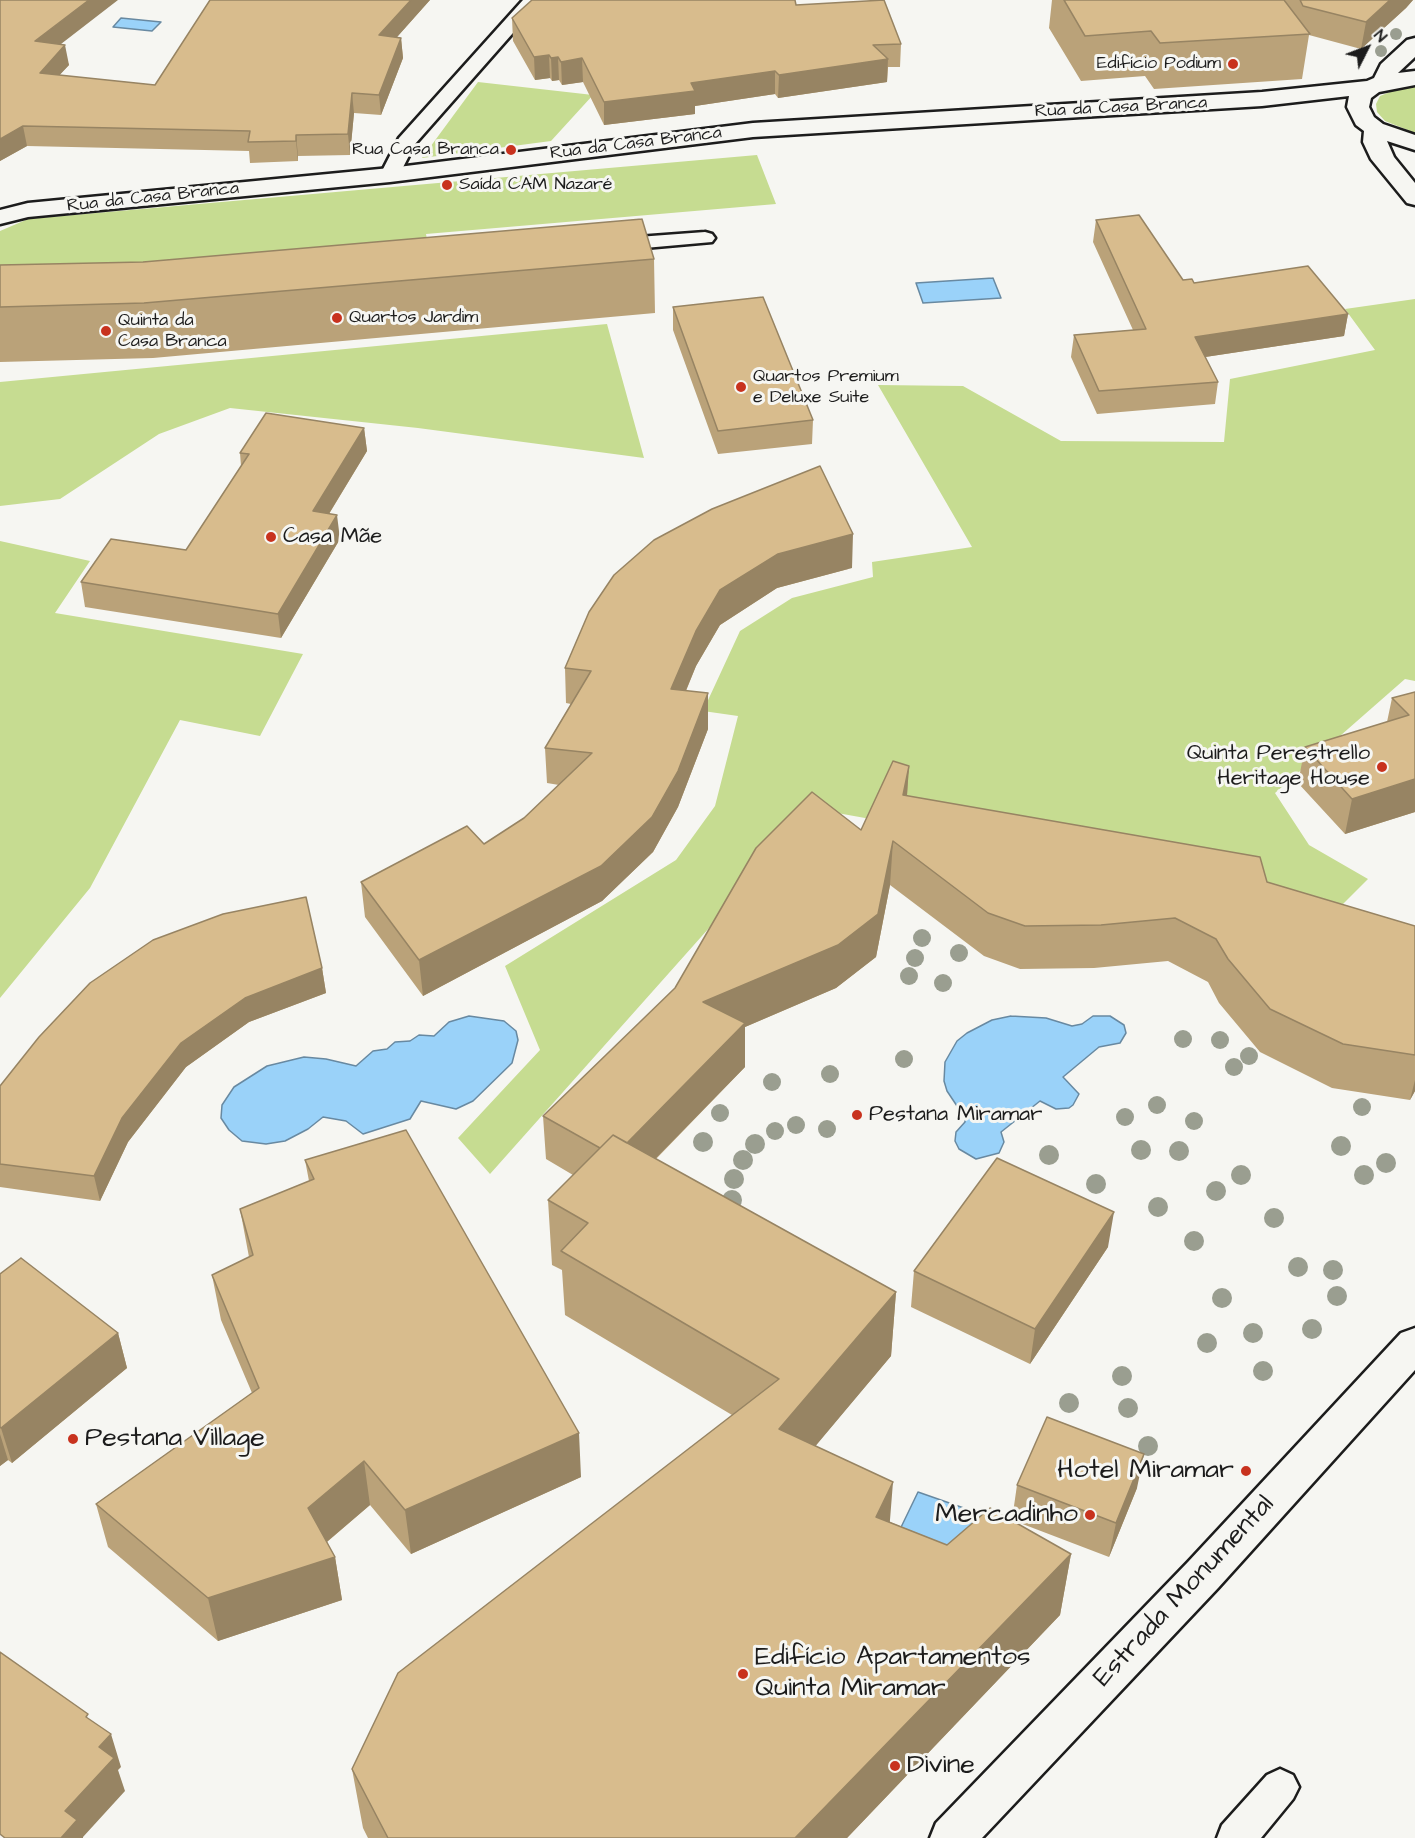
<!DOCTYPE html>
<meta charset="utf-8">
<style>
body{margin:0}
#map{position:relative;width:1415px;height:1838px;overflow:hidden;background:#f6f6f2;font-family:"Architects Daughter",sans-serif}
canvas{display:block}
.north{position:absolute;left:1337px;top:18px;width:60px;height:60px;-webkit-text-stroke:4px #f6f6f2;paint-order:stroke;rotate:48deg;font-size:16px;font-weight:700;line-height:24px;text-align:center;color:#1c1c1c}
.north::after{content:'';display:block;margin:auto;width:21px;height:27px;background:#1c1c1c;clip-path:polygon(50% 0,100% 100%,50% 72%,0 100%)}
</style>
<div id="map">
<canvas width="1415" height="1838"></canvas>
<div class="north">N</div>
</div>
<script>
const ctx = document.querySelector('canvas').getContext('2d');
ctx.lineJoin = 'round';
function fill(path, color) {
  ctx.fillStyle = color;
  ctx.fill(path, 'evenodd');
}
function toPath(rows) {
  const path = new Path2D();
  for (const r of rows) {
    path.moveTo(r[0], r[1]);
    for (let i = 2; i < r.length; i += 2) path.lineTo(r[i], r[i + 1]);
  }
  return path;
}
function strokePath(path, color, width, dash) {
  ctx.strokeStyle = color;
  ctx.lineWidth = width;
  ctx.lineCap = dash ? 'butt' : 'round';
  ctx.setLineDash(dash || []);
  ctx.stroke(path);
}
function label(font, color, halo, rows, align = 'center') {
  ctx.font = font + ' "Architects Daughter",sans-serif';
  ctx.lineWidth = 6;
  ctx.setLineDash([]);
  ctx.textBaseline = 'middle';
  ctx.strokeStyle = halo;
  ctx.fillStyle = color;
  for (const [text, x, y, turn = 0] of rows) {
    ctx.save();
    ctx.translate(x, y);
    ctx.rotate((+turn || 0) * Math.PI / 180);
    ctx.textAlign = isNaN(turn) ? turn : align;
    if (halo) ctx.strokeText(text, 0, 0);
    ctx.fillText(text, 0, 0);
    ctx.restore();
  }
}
const green = toPath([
 [478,82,593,95,551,141,422,158],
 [1405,86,1415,86,1415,133,1385,121,1377,112,1376,104,1380,96],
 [757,155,776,204,426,234,433,273,0,311,0,231,28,219],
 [1415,299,1415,681,1405,679,1275,793,1309,845,1368,879,1343,904,815,809,490,1174,458,1138,540,1050,505,966,676,860,715,806,738,716,703,711,740,631,792,598,873,577,872,562,972,547,878,385,963,386,1061,441,1224,442,1230,379,1375,350,1345,309],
 [607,324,644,458,418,428,230,408,159,434,60,499,0,506,0,382],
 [0,541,90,561,55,613,303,654,260,736,180,720,90,888,0,998]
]);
const water = toPath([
 [121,18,161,22,152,31,113,27,121,18],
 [993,278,1001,298,923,303,916,283,993,278],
 [469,1016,504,1021,516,1031,518,1040,512,1063,473,1101,456,1109,421,1101,410,1119,363,1134,346,1121,323,1117,308,1129,285,1141,266,1144,242,1141,229,1130,221,1118,222,1105,234,1087,267,1066,304,1057,326,1059,356,1066,373,1051,387,1049,395,1042,410,1041,419,1035,434,1036,449,1022,469,1016],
 [1011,1016,1046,1018,1072,1026,1082,1024,1093,1016,1110,1016,1124,1025,1126,1033,1120,1043,1099,1047,1063,1077,1079,1094,1073,1105,1069,1108,1056,1109,1040,1101,1001,1132,1004,1142,999,1153,976,1159,959,1149,955,1141,956,1132,965,1122,965,1118,947,1091,944,1081,945,1062,957,1041,967,1033,992,1020,1011,1016],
 [918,1492,998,1520,983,1556,878,1575,918,1492]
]);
const lane = toPath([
 [523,0,542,0,415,144,397,179,383,179,380,175,399,138,523,0],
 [705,232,712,234,715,238,712,242,611,251,604,249,600,245,604,241,611,239,705,232],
 [1280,1769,1293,1775,1299,1787,1293,1799,1261,1838,1217,1838,1222,1825,1267,1775,1280,1769]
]);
const secondary = toPath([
 [1415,38,1415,57,1398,73,1415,71,1415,85,1379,92,1371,98,1369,107,1374,117,1383,124,1415,135,1415,150,1387,141,1394,157,1415,183,1415,205,1407,203,1371,159,1363,142,1364,131,1356,125,1347,107,1349,96,1262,106,753,137,390,182,28,217,0,224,0,210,28,203,390,168,753,123,1262,92,1367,81,1374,78,1381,64,1407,40,1415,38],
 [1415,1328,1415,1370,1218,1588,982,1838,930,1838,936,1823,1188,1562,1401,1333,1415,1328]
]);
const trees = [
 [1396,34,6],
 [1381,51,6],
 [922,938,9],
 [959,953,9],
 [915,958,9],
 [909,976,9],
 [943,983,9],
 [1183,1039,9],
 [1220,1040,9],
 [1249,1056,9],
 [904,1059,9],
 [1234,1067,9],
 [830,1074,9],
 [772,1082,9],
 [1157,1105,9],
 [1362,1107,9],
 [720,1113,9],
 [1125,1117,9],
 [1194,1121,9],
 [796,1125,9],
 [827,1129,9],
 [775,1131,9],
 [703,1142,10],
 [755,1144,10],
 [1341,1146,10],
 [1141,1150,10],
 [1179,1151,10],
 [1049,1155,10],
 [743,1160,10],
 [1386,1163,10],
 [1241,1175,10],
 [1364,1175,10],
 [734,1179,10],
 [1096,1184,10],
 [1216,1191,10],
 [732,1200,10],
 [1158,1207,10],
 [1274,1218,10],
 [1194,1241,10],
 [1298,1267,10],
 [1333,1270,10],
 [1337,1296,10],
 [1222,1298,10],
 [1312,1329,10],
 [1253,1333,10],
 [1207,1343,10],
 [1263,1371,10],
 [1122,1376,10],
 [1069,1403,10],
 [1128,1408,10],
 [1148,1446,10]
];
const wall = toPath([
 [0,0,60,44,69,65,59,75,155,85,210,0,430,0,397,37,401,38,403,58,381,115,354,113,350,155,298,156,298,161,250,163,249,151,27,146,0,161],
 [1052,0,1413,0,1406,8,1361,49,1309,35,1302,79,1154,89,1145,76,1081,81,1049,28],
 [796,5,901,44,900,67,888,67,887,82,778,98,775,94,695,106,695,114,604,125,583,82,562,85,559,80,552,81,550,78,535,80,513,41,512,18],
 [1096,220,1183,280,1194,283,1348,314,1344,336,1205,357,1218,382,1215,404,1097,414,1071,357,1074,335,1133,330,1093,242],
 [654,259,655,313,153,358,0,362,0,265],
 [673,307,813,420,812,444,718,454,673,330],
 [364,428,367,451,329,514,340,539,281,638,85,607,81,582,186,550,241,466,240,453],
 [852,568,777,588,720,625,696,666,686,691,708,729,678,807,653,852,602,901,423,996,365,917,361,882,484,844,524,818,559,785,547,783,545,748,571,704,566,703,565,668,589,612],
 [1415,692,1415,812,1345,834,1298,783,1305,747,1387,722,1392,698],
 [909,766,907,796,1267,882,1415,926,1415,1091,1410,1100,1332,1088,1260,1052,1219,1003,1208,982,1168,961,1094,968,1020,969,984,956,890,885,876,957,836,988,745,1027,745,1067,656,1159,896,1292,891,1356,815,1446,890,1522,947,1545,1071,1554,1060,1615,847,1838,368,1838,363,1828,352,1769,732,1415,565,1315,562,1270,552,1265,548,1200,573,1175,546,1159,543,1116,861,830],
 [322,968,326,993,249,1022,186,1067,128,1142,100,1201,0,1187,0,1086],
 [305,1160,581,1477,411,1554,370,1505,327,1542,335,1557,342,1600,218,1641,108,1547,96,1504,252,1393,221,1320,212,1275,249,1257,240,1209,309,1181],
 [1108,1247,1030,1364,911,1307,914,1271],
 [0,1274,118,1333,127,1368,12,1463,8,1460,0,1466],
 [1017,1485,1137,1488,1109,1557,1012,1520]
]);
const shadedWall = toPath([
 [89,0,118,0,39,61,35,41],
 [411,0,430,0,381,55,379,35],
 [1390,0,1413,0,1406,8,1361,49,1366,22],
 [401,38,403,58,381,115,379,95],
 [65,45,69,65,43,93,40,73],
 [549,55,550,78,535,80,534,57],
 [558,57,559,80,552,81,551,58],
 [582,58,583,82,562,85,561,62],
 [888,59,887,82,778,98,779,75],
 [775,71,775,94,695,106,695,114,604,125,604,102,691,83],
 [352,93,354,113,350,155,348,134],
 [23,126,27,146,0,161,0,139],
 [296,135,298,156,298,161,296,141],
 [1348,314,1344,336,1192,359,1195,337],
 [364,428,367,451,316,535,313,511],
 [337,515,340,539,281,638,278,614],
 [853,534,852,568,777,588,720,625,696,666,672,724,671,689,696,631,720,590,778,554],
 [708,693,708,729,678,807,653,852,602,901,423,996,419,960],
 [909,766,906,809,903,795],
 [1415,779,1415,812,1345,834,1352,799],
 [893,841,890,885,876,957,836,988,745,1027,745,1067,616,1199,614,1156,703,1002],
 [322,968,326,993,249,1022,186,1067,128,1142,100,1201,94,1176,122,1118,181,1043,245,998],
 [1415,1080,1415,1091,1410,1100],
 [1114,1212,1108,1247,1030,1364,1035,1329],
 [896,1292,891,1356,777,1492,779,1429],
 [118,1333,127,1368,12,1463,1,1428],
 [579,1433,581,1477,411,1554,405,1510],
 [0,1434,8,1460,0,1466],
 [1144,1454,1137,1488,1109,1557,1116,1523],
 [364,1461,370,1505,316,1551,308,1508],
 [893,1482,888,1545,876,1517],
 [1071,1554,1060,1615,847,1838,795,1838],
 [335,1557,342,1600,218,1641,208,1598],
 [111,1734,121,1767,118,1770,125,1791,83,1837,83,1838,61,1838,65,1811,99,1747]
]);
const building = toPath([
 [0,0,89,0,35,41,65,45,40,73,155,85,210,0,411,0,379,35,401,38,379,95,352,93,348,134,296,135,296,141,248,142,250,131,23,126,0,139,0,0],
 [532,0,795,0,796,5,884,0,901,44,873,45,888,59,779,75,775,71,691,83,695,91,604,102,582,58,561,62,558,57,551,58,549,55,534,57,512,18,532,0],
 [1064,0,1284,0,1310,34,1160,43,1151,31,1085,36,1064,0],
 [1300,0,1390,0,1366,22,1303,6,1300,0],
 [1139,215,1183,280,1192,279,1194,283,1308,266,1348,314,1195,337,1218,382,1099,391,1074,335,1146,329,1096,220,1139,215],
 [642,219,654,259,144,303,0,307,0,265,143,262,642,219],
 [763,297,813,420,718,431,673,307,763,297],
 [266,413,364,428,313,511,337,515,278,614,81,582,111,539,186,550,249,454,240,453,266,413],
 [820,466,853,534,778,554,720,590,696,631,671,689,708,693,678,771,652,817,601,866,419,960,361,882,467,826,484,844,524,818,592,753,545,748,591,671,565,668,589,612,614,575,654,540,712,509,820,466],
 [1415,692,1415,779,1352,799,1305,747,1409,715,1392,698,1415,692],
 [893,761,909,766,903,795,1260,857,1267,882,1415,926,1415,1055,1343,1044,1270,1009,1228,959,1216,939,1175,918,1101,925,1025,926,988,913,893,841,878,914,838,945,703,1002,745,1023,627,1143,613,1135,600,1148,543,1116,675,988,756,848,812,792,861,830,893,761],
 [306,897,322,968,245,998,181,1043,122,1118,94,1176,0,1164,0,1086,39,1037,90,983,153,940,223,914,306,897],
 [406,1130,579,1433,405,1510,364,1461,308,1508,335,1557,208,1598,96,1504,259,1388,212,1275,253,1255,240,1209,314,1179,305,1160,406,1130],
 [613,1135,896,1292,779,1429,893,1482,876,1517,947,1545,990,1508,1071,1554,795,1838,388,1838,352,1769,398,1673,779,1379,561,1251,588,1223,548,1200,613,1135],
 [997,1158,1114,1212,1035,1329,914,1271,997,1158],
 [21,1258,118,1333,1,1428,0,1427,0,1274,21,1258],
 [1047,1417,1144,1454,1116,1523,1017,1485,1047,1417],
 [0,1652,88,1714,86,1717,111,1734,99,1747,114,1758,65,1811,77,1820,61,1838,5,1838,0,1834,0,1652]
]);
const markers = [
 [1233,64,6,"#c8321e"],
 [511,150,6,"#c8321e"],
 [447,185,6,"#c8321e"],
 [337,318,6,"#c8321e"],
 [106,331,6,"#c8321e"],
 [741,387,6,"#c8321e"],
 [271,537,6,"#c8321e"],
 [1382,767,6,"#c8321e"],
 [857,1115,6,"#c8321e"],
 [73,1439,6,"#c8321e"],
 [1246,1471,6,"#c8321e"],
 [1090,1515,6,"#c8321e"],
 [743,1674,6,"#c8321e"],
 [895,1766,6,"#c8321e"]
];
const farPoinames = [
 ["Edifício Podium",1221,64,"right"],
 ["Rua Casa Branca",499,150,"right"],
 ["Saída CAM Nazaré",459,185],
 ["Quartos Jardim",349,318],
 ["Quinta da",118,321],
 ["Casa Branca",118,342],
 ["Quartos Premium",753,377],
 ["e Deluxe Suite",753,398]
];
const farStreetnames = [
 ["Rua da Casa Branca",1121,108,-3],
 ["Rua da Casa Branca",636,144,-7],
 ["Rua da Casa Branca",153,198,-6]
];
const poiNames = [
 ["Casa Mãe",283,537],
 ["Quinta Perestrello",1370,754,"right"],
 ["Heritage House",1370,779,"right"],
 ["Pestana Miramar",869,1115]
];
const nearPoinames = [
 ["Pestana Village",85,1439],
 ["Hotel Miramar",1234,1471,"right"],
 ["Mercadinho",1078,1515,"right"],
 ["Edifício Apartamentos",755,1658],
 ["Quinta Miramar",755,1689],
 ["Divine",907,1766]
];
const nearStreetnames = [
 ["Estrada Monumental",1185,1592,-47]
];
fill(green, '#c6dc91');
fill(water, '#9ad2f9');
strokePath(water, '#6889a1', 1.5);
strokePath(lane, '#1c1c1c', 5);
strokePath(secondary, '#1c1c1c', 5);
fill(lane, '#f6f6f2');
fill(secondary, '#f6f6f2');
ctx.fillStyle = '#9a9e90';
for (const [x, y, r] of trees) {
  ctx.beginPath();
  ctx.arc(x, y, r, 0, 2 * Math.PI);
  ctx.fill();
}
fill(wall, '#baa279');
fill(shadedWall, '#978463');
fill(building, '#d8bc8d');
strokePath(building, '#978463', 1.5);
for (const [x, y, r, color] of markers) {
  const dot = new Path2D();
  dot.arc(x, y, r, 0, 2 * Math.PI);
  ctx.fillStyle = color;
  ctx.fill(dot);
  strokePath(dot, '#f6f6f2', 2);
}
label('18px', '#1c1c1c', '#f6f6f2', farPoinames, 'left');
label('18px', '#1c1c1c', '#f6f6f2', farStreetnames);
label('22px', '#1c1c1c', '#f6f6f2', poiNames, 'left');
label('27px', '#1c1c1c', '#f6f6f2', nearPoinames, 'left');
label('27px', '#1c1c1c', '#f6f6f2', nearStreetnames);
</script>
